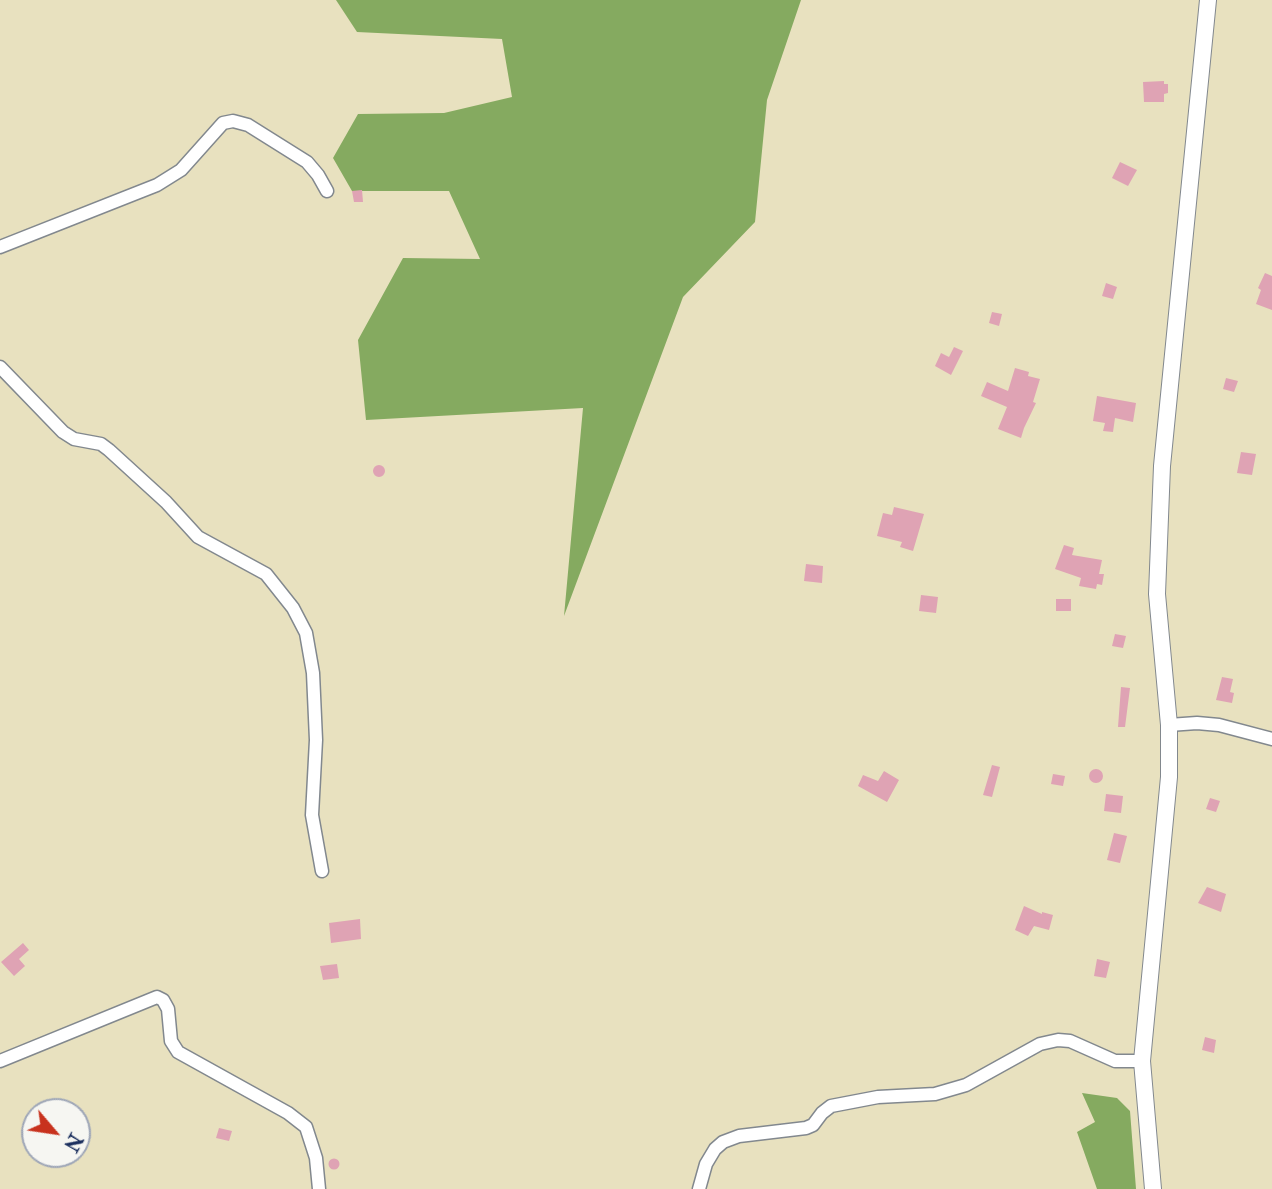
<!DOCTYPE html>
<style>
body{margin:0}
#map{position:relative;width:1272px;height:1189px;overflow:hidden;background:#e8e1bf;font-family:"IM FELL Double Pica",serif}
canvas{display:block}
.north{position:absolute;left:21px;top:1098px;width:70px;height:70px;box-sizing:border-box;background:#f6f6f2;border:2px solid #9ea6b7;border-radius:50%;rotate:119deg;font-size:19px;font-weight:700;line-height:28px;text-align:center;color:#1b2f5e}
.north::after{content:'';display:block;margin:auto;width:24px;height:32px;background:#c8321e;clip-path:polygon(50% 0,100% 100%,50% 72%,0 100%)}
</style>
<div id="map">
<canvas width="1272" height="1189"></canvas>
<div class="north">N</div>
</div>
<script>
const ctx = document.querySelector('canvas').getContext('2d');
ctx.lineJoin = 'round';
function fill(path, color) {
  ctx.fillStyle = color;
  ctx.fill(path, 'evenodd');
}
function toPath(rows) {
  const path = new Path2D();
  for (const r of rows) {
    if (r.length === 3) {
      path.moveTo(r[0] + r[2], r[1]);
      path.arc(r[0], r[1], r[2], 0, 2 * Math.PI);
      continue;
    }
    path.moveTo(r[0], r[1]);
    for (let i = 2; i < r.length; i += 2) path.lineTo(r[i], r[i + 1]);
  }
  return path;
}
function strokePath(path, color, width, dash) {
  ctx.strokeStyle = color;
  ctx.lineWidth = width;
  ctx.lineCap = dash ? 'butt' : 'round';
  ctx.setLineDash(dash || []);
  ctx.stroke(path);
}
const forest = toPath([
 [336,0,801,0,767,100,755,222,683,297,564,616,583,408,366,420,358,340,403,258,480,259,449,191,352,191,333,158,358,114,444,113,512,97,502,39,357,32],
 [1082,1093,1117,1098,1130,1111,1136,1189,1097,1189,1077,1132,1095,1122]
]);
const building = toPath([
 [1164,81,1164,84,1168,84,1168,93,1164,94,1164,102,1144,102,1143,82],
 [1120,162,1137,170,1128,186,1112,178],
 [362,190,363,202,354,202,352,191],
 [1265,273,1272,276,1272,310,1256,304,1261,290,1258,288],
 [1106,283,1117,287,1113,299,1102,296],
 [992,312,1002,314,999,326,989,323],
 [954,347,963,351,951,375,935,366,941,353,949,357],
 [1015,368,1029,372,1028,376,1040,379,1033,402,1036,403,1024,428,1021,438,998,429,1007,407,981,396,987,382,1008,391],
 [1226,378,1238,381,1234,392,1223,389],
 [1097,396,1136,403,1133,422,1115,418,1113,432,1103,431,1105,423,1093,421],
 [1241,452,1256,454,1252,475,1237,473],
 [379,471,6],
 [894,507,924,514,913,551,900,547,902,542,877,536,883,513,892,515],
 [1064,545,1074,548,1072,555,1102,560,1099,574,1104,574,1102,585,1097,584,1096,589,1079,586,1081,578,1055,569],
 [806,564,823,566,822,583,804,581],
 [921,595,938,597,936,613,919,611],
 [1056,599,1071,599,1071,611,1056,611],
 [1115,634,1126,636,1123,648,1112,646],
 [1222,677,1233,679,1230,692,1234,693,1232,703,1216,700],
 [1121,687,1130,688,1125,727,1118,727],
 [992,765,1000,767,992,797,983,795],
 [1096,776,7],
 [884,771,899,780,887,802,858,786,863,775,878,781],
 [1053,774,1065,776,1063,786,1051,784],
 [1106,794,1123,796,1121,813,1104,811],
 [1210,798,1220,801,1216,812,1206,809],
 [1114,833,1127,836,1120,863,1107,860],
 [1207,887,1226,894,1221,912,1198,903],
 [1024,906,1042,914,1042,912,1053,915,1049,930,1034,926,1028,936,1015,930],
 [360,919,361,939,331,943,329,923],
 [23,943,29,950,19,959,25,966,14,976,1,962],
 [1097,959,1110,962,1106,978,1094,976],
 [337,964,339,978,323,980,320,966],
 [1205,1037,1216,1040,1214,1053,1202,1050],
 [219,1128,232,1131,229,1141,216,1138],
 [334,1164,5.5]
]);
const minor = toPath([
 [0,247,157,185,181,170,223,123,233,121,248,125,307,162,318,175,327,191],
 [0,367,63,432,74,439,101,444,109,450,166,502,198,537,266,574,293,608,306,633,313,673,316,740,312,815,322,871],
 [1169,725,1197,723,1219,725,1272,739],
 [0,1061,157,997,163,1000,168,1009,171,1041,178,1052,288,1113,306,1127,316,1158,319,1189],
 [699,1189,706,1164,715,1149,723,1142,739,1136,806,1128,813,1125,822,1113,831,1106,878,1097,935,1094,966,1085,1040,1044,1058,1040,1070,1041,1115,1061,1142,1061]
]);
const tertiary = toPath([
 [1153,1189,1142,1061,1169,777,1169,725,1157,594,1162,466,1208,0]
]);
fill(forest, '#85aa60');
fill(building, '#dfa3b4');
strokePath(minor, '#82888e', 15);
strokePath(tertiary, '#82888e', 18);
strokePath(minor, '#fff', 12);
strokePath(tertiary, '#fff', 16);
</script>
